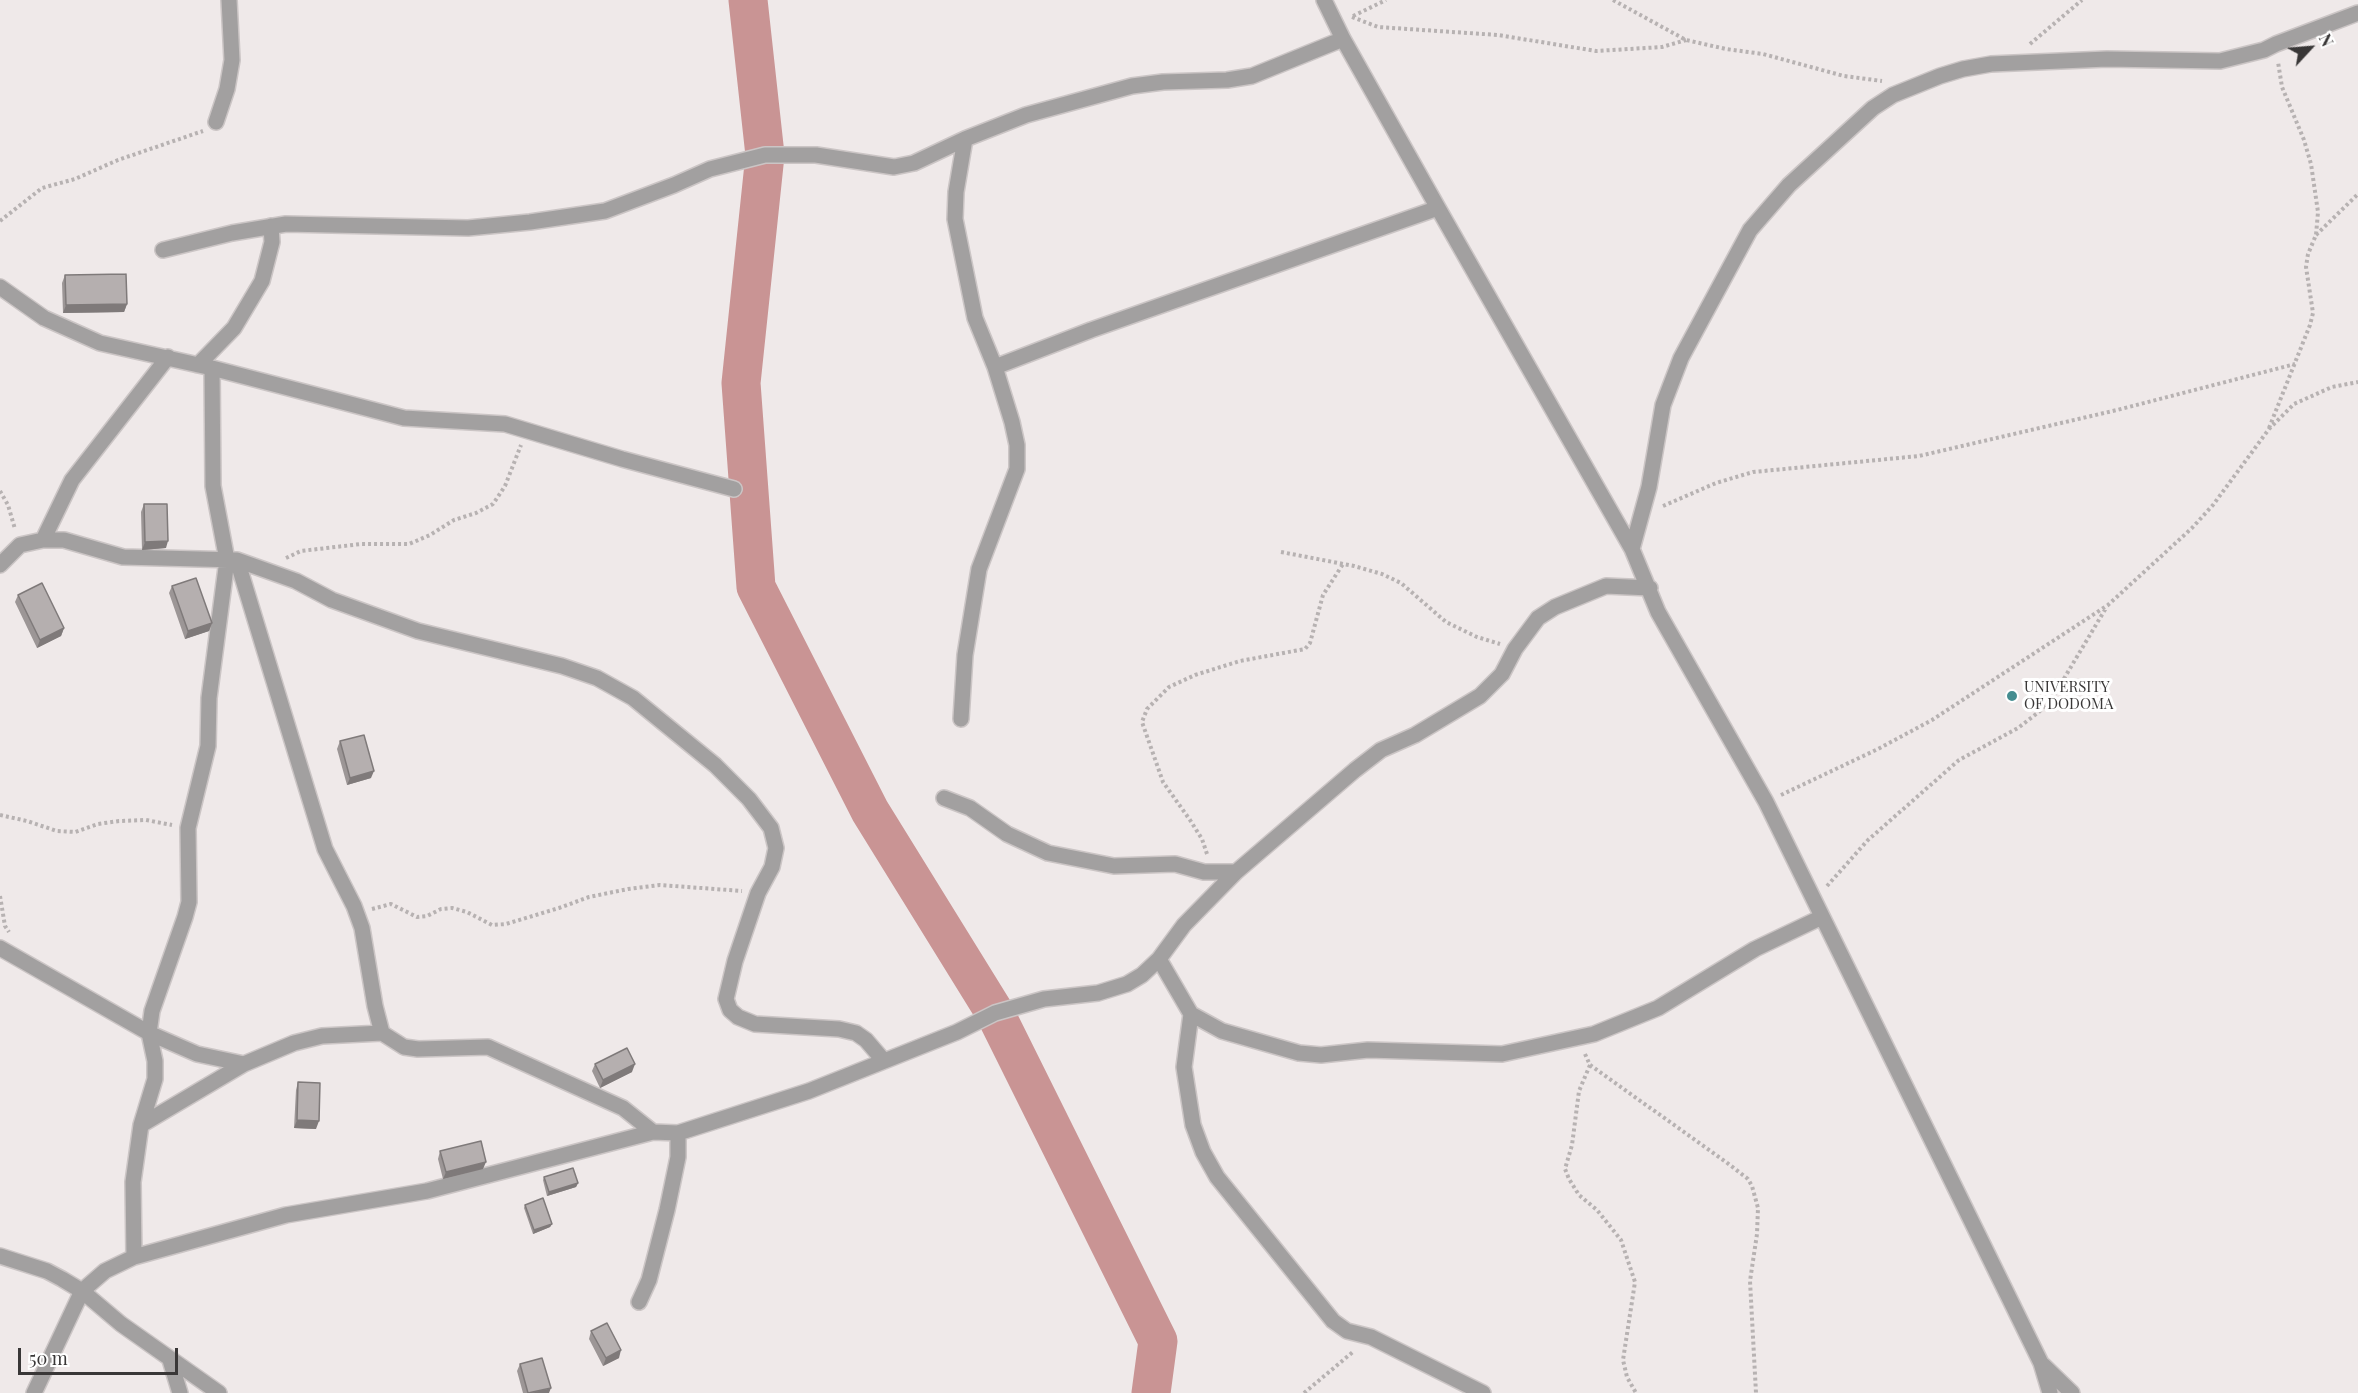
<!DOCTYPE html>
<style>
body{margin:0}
#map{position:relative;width:2358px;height:1393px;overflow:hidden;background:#efe9e9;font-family:"Playfair Display",serif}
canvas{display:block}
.north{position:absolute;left:2280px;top:18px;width:60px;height:60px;-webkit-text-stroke:4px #fff;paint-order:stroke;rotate:64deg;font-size:16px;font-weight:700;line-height:24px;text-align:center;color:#393737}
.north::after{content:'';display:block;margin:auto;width:21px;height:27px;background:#393737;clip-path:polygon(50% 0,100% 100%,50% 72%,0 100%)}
.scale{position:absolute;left:18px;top:1348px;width:160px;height:27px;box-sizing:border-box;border:3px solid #393737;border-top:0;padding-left:8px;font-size:18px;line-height:21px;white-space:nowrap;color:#393737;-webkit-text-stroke:4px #fff;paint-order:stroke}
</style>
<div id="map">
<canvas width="2358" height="1393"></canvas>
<div class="north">N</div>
<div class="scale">50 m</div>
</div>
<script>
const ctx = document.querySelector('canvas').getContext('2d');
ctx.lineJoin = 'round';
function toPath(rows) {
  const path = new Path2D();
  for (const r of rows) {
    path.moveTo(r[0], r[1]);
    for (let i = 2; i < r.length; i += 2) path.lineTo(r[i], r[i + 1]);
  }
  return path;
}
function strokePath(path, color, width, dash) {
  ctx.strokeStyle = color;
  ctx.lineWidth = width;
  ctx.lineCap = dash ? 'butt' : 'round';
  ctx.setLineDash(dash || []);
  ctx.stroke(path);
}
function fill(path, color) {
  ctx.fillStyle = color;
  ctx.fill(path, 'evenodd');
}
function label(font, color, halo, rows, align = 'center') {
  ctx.font = font + ' "Playfair Display",serif';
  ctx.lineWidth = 6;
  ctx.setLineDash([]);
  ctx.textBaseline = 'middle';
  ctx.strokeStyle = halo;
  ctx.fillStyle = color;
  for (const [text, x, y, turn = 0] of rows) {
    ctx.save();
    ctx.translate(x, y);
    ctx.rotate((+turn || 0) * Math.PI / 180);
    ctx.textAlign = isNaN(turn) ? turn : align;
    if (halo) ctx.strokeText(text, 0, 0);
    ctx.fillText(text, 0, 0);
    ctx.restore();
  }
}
const river = toPath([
 [748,0,765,155,741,383,756,587,870,811,995,1013,1158,1341,1151,1393]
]);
const path = toPath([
 [1613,0,1686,40,1726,49,1763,54,1844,76,1882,81],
 [1353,16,1386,0],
 [1352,17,1378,27,1498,35,1596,51,1662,47,1686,40],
 [2030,44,2082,0],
 [0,221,42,188,75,179,118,160,203,131],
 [2316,235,2358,194],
 [2269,428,2310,325,2313,313,2306,267,2308,254,2316,235,2318,212,2311,164,2304,140,2282,87,2278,62],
 [0,491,8,505,15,529],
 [1663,506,1716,483,1753,472,1919,456,2117,410,2295,364],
 [1281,552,1354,566,1382,574,1401,583,1446,622,1477,637,1500,644],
 [286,558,301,551,361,544,409,544,430,535,454,520,476,513,493,504,505,486,521,445],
 [1781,795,1878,749,1932,720,2108,605,2192,528,2213,505,2269,429,2294,404,2332,387,2358,382],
 [0,815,27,821,57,831,75,832,98,824,119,821,146,820,172,825],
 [1207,854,1202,839,1190,820,1163,782,1142,722,1147,709,1169,687,1195,675,1240,661,1305,649,1310,643,1323,595,1343,564],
 [1827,886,1868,840,1959,760,2018,728,2040,711,2053,697,2106,608],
 [0,896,5,926,9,932],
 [372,909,391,904,417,917,427,916,441,909,452,908,467,912,492,925,506,924,559,908,589,897,628,889,660,885,742,891],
 [1585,1054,1590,1065,1726,1162,1748,1179,1752,1186,1758,1208,1757,1234,1750,1281,1756,1393],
 [1590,1065,1579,1091,1572,1145,1565,1169,1569,1179,1579,1195,1597,1210,1621,1240,1635,1282,1623,1360,1627,1377,1636,1393],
 [1304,1393,1354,1351]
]);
const street = toPath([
 [1324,0,1343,39,1438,208,1632,549,1658,612,1766,802,2041,1363,2050,1393],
 [216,122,227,89,232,60,229,0],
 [163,250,232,233,286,224,468,228,530,222,605,211,674,185,710,169,765,155,816,155,894,167,914,163,965,139],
 [0,287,44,318,100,343,212,368,404,418,505,424,622,459,734,489],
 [198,365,234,328,262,281,272,242,271,226],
 [995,367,1091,330,1438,208],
 [43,540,64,540,123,557,237,560,296,581,332,600,418,631,562,666,597,678,633,698,715,765,749,799,771,828,776,848,772,867,758,893,735,961,726,999,730,1010,738,1017,755,1024,839,1029,856,1033,866,1040,884,1061],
 [1632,549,1649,487,1663,405,1681,358,1750,230,1789,185,1873,108,1893,95,1940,76,1963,69,1991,64,2107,59,2220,61,2264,50,2276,44,2358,13],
 [237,560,325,849,354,906,362,928,375,1006,382,1033,404,1047,418,1049,488,1047,623,1108,653,1132],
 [0,565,20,545,43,540,72,480,168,357],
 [961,719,965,655,979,569,1017,469,1017,445,1012,422,995,367,975,318,955,219,956,192,965,139,1026,115,1132,86,1163,82,1227,80,1252,76,1343,39],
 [944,798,970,808,1007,834,1048,853,1114,866,1175,864,1204,872,1236,872],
 [0,948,149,1033,197,1054,244,1064],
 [1159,959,1191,1014,1222,1031,1299,1053,1321,1055,1368,1050,1502,1054,1594,1034,1658,1008,1755,949,1822,917],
 [1191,1014,1184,1067,1193,1125,1203,1152,1217,1177,1333,1321,1347,1331,1371,1337,1483,1393],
 [141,1125,244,1064,294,1043,322,1036,382,1033],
 [0,1256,47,1271,62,1279,82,1291,121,1324,219,1393],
 [134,1257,133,1182,141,1125,155,1079,155,1061,149,1033,152,1011,185,917,189,902,188,828,208,746,209,698,227,560,213,486,212,368],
 [639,1302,649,1280,667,1210,678,1157,678,1133],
 [170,1360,180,1393],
 [2043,1365,2072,1393],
 [34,1393,82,1291,105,1271,134,1257,286,1215,427,1191,653,1132,678,1133,809,1091,957,1032,995,1013,1044,999,1098,993,1127,984,1142,975,1159,959,1184,925,1236,872,1355,770,1381,750,1415,735,1480,696,1502,674,1515,649,1538,618,1555,607,1606,586,1650,588]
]);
const wall = toPath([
 [65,275,127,304,124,312,63,313,62,283],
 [144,504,166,548,142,550,141,512],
 [172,586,212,623,209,631,185,639,169,593],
 [18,595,64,628,61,636,37,648,15,602],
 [340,741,371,778,347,785,337,749],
 [595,1064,632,1072,600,1088,592,1071],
 [298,1082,316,1129,294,1128,296,1090],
 [440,1151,483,1169,443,1179,438,1159],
 [544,1177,578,1183,576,1187,547,1196,543,1180],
 [525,1205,552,1224,550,1227,533,1234,524,1208],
 [591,1331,619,1358,603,1366,589,1339],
 [520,1364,549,1393,523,1393,517,1371]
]);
const shadedWall = toPath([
 [127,304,124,312,63,313,66,305],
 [168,541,166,548,142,550,145,542],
 [212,623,209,631,185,639,188,631],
 [64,628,61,636,37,648,40,640],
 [374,771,371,778,347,785,350,778],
 [635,1064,632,1072,600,1088,603,1080],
 [297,1120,319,1121,316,1129,294,1128],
 [486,1162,483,1169,443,1179,446,1172],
 [578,1183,576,1187,547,1196,549,1192],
 [552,1224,550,1227,533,1234,534,1230],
 [621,1350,619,1358,603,1366,606,1358],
 [551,1388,549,1393,531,1393]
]);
const building = toPath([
 [126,274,127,304,66,305,65,275,126,274],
 [144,504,167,504,168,541,145,542,144,504],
 [196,578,212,623,188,631,172,586,196,578],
 [42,583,64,628,40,640,18,595,42,583],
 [364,735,374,771,350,778,340,741,364,735],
 [627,1048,635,1064,603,1080,595,1064,627,1048],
 [298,1082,320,1083,319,1121,297,1120,298,1082],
 [481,1141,486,1162,446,1172,440,1151,481,1141],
 [573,1168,578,1183,549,1192,544,1177,573,1168],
 [543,1198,552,1224,534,1230,525,1205,543,1198],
 [607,1323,621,1350,606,1358,591,1331,607,1323],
 [542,1358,551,1388,528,1393,520,1364,542,1358]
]);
const markers = [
 [2012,696,6,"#458d90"]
];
const poiNames = [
 ["UNIVERSITY",2024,687],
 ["OF DODOMA",2024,704]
];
strokePath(river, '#c99494', 39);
strokePath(street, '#cbc5c5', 18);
strokePath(path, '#b7b2b2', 4, [3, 3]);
strokePath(street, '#a2a0a0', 15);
fill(wall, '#9c9696');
fill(shadedWall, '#7f7a7a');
fill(building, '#b5afaf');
strokePath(building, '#7f7a7a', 1.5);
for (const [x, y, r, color] of markers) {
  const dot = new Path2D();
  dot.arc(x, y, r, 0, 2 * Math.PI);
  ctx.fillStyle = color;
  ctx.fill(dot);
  strokePath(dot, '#fff', 2);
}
label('15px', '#393737', '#fff', poiNames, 'left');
</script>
